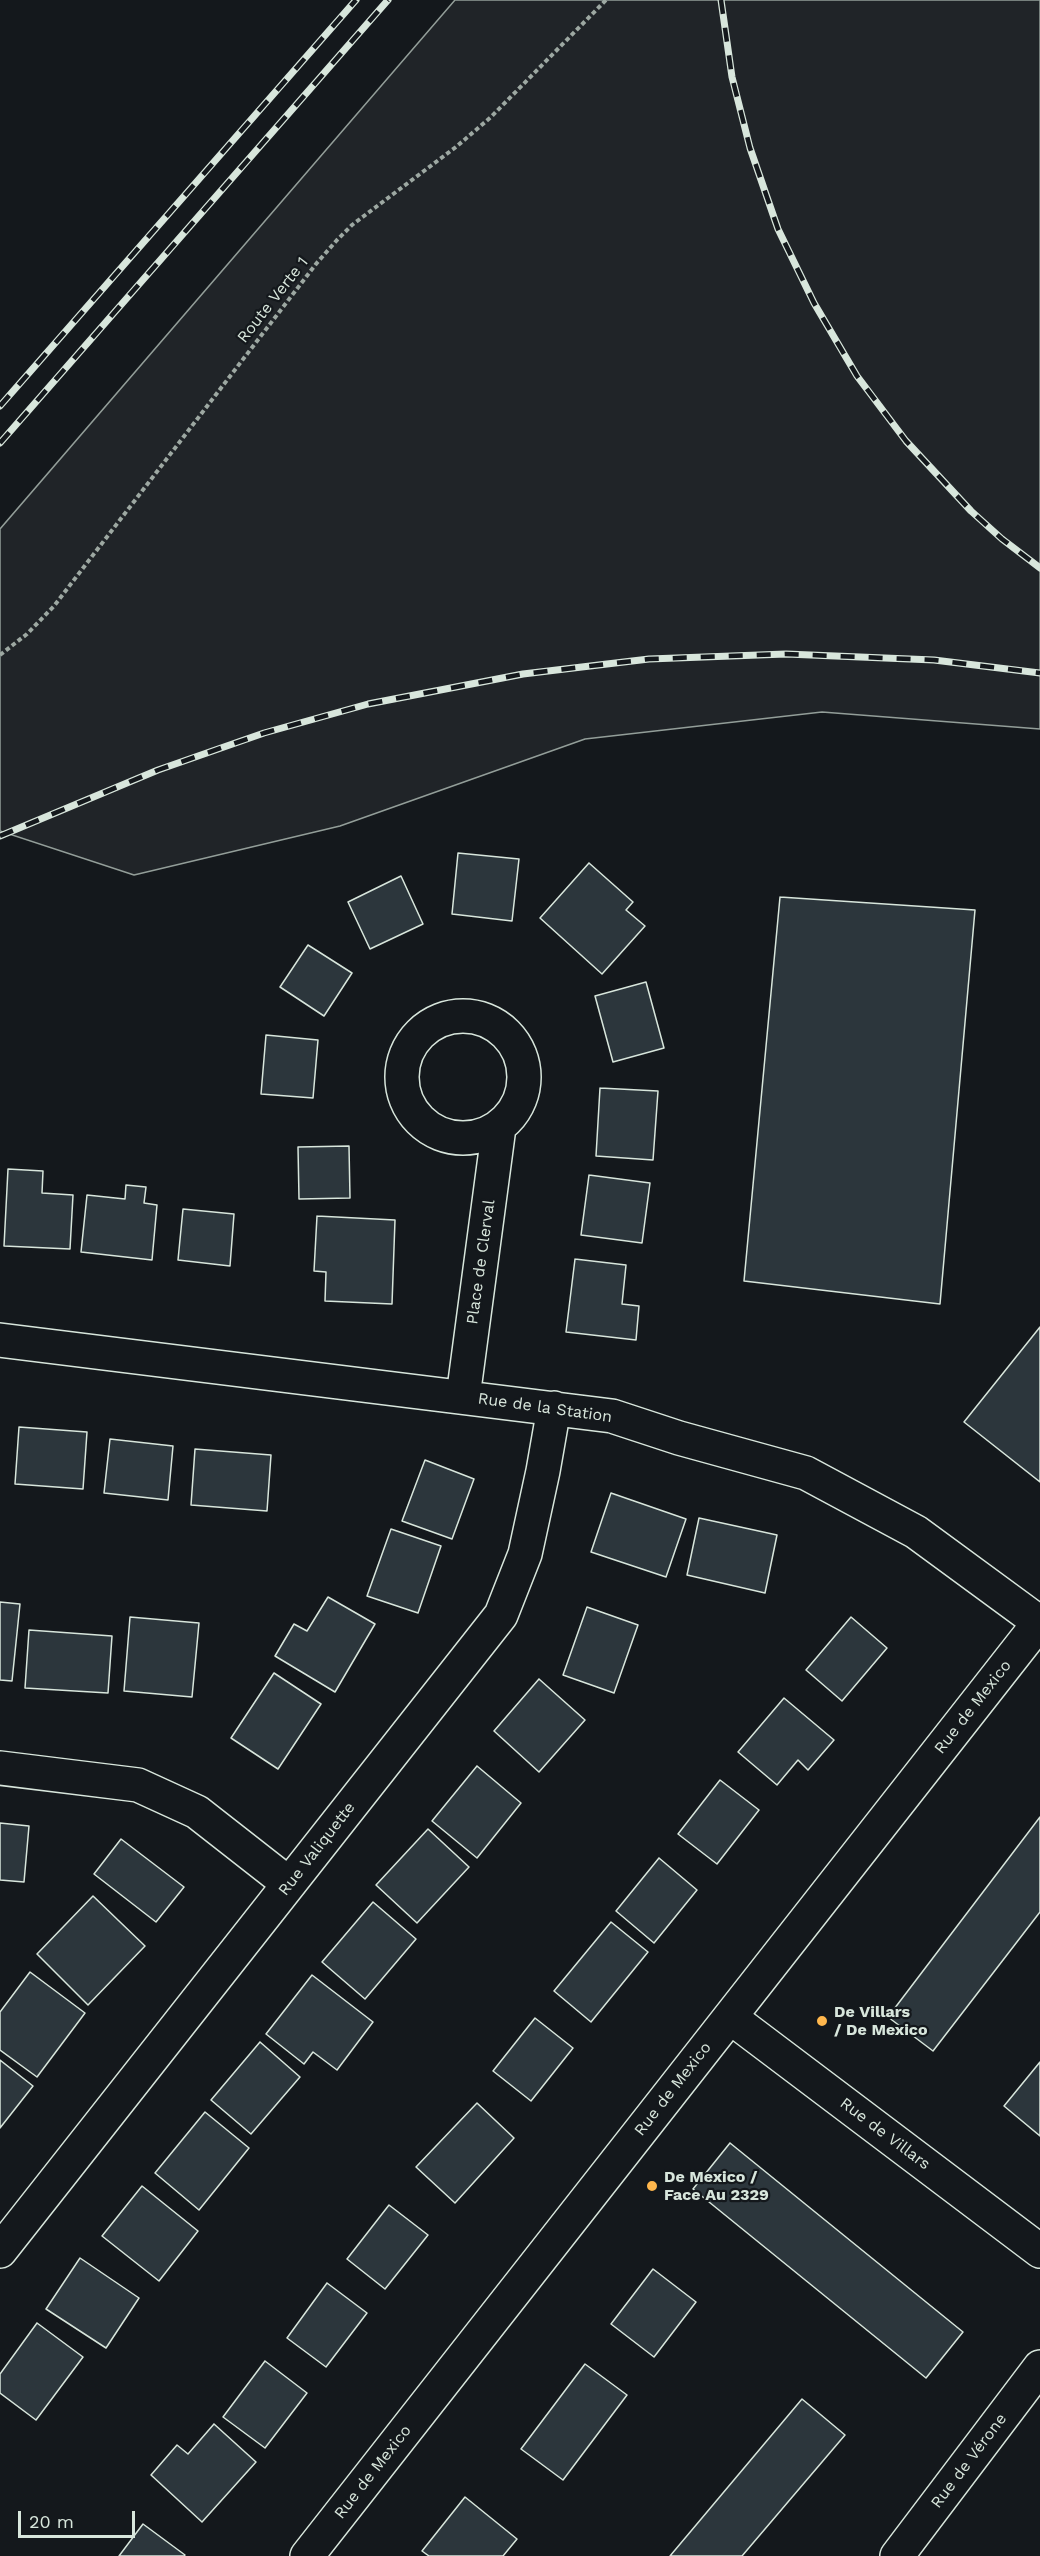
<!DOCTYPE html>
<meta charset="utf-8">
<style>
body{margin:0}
#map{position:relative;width:1040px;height:2556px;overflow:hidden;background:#14181c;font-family:"Work Sans",sans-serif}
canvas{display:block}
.scale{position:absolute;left:18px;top:2511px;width:117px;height:27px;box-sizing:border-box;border:3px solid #d8e6dc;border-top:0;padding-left:8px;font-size:18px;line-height:21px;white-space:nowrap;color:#d8e6dc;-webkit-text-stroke:4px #14181c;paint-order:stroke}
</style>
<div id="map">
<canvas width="1040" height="2556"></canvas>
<div class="scale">20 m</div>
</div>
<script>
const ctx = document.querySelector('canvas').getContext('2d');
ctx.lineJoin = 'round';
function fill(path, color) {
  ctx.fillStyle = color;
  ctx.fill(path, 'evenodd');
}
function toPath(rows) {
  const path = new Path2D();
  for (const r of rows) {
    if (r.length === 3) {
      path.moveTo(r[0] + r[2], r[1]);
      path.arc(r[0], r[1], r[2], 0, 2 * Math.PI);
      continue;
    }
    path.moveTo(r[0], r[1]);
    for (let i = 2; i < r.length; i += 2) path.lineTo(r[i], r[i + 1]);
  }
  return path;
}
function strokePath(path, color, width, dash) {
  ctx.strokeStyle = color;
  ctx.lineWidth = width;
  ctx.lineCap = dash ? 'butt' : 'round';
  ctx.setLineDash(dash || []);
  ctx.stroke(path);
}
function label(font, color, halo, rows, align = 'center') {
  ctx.font = font + ' "Work Sans",sans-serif';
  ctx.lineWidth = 4.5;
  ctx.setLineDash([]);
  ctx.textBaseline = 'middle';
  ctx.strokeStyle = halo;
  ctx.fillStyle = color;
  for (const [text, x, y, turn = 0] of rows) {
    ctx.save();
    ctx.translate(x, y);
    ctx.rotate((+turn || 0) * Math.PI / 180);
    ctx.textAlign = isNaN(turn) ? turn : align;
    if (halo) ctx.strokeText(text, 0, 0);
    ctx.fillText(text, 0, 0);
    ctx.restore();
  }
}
const green = toPath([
 [455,0,1040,0,1040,729,822,712,585,739,340,826,134,875,0,831,0,529,455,0]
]);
const building = toPath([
 [458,853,519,859,512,921,452,914,458,853],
 [589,863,633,902,626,910,645,926,602,974,540,918,589,863],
 [401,876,423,924,370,949,348,902,401,876],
 [780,897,975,910,940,1304,744,1281,780,897],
 [308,945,352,973,324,1016,280,987,308,945],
 [646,982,664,1048,613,1062,595,996,646,982],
 [266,1035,318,1040,313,1098,261,1094,266,1035],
 [600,1088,658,1091,653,1160,596,1156,600,1088],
 [349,1146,350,1198,299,1199,298,1147,349,1146],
 [8,1169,43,1171,42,1193,73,1195,70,1249,4,1246,8,1169],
 [589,1175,650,1183,642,1243,581,1235,589,1175],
 [126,1185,146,1187,144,1203,157,1205,152,1260,81,1252,87,1195,125,1199,126,1185],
 [183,1209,234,1214,230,1266,178,1260,183,1209],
 [317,1216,395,1220,392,1304,325,1301,326,1272,314,1271,317,1216],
 [575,1259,626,1265,622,1304,639,1306,636,1340,566,1332,575,1259],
 [1040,1327,1040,1482,964,1422,1040,1327],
 [19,1427,87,1432,83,1489,15,1484,19,1427],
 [110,1439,173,1446,168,1500,104,1493,110,1439],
 [195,1449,271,1455,267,1511,191,1505,195,1449],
 [425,1460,474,1479,452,1539,402,1521,425,1460],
 [611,1493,686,1519,666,1577,591,1552,611,1493],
 [699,1518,777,1535,765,1593,687,1575,699,1518],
 [391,1529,441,1546,418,1613,367,1596,391,1529],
 [328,1597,375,1624,335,1692,275,1656,294,1624,307,1631,328,1597],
 [0,1602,20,1604,12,1681,0,1680,0,1602],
 [587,1607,638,1625,614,1693,563,1675,587,1607],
 [130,1617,199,1623,192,1697,124,1691,130,1617],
 [851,1617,887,1648,842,1701,806,1670,851,1617],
 [29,1630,112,1636,108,1693,25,1688,29,1630],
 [274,1673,321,1704,278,1769,231,1738,274,1673],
 [539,1679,585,1720,539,1772,494,1731,539,1679],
 [784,1698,834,1740,808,1770,798,1760,777,1785,738,1752,784,1698],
 [477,1766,521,1803,477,1858,432,1821,477,1766],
 [720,1780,759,1810,717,1864,678,1834,720,1780],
 [1040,1817,1040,1912,933,2051,888,2017,1040,1817],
 [0,1823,29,1826,24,1882,0,1880,0,1823],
 [428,1829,469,1867,417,1923,376,1885,428,1829],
 [121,1839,184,1887,156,1922,94,1874,121,1839],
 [659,1858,697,1890,654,1943,616,1911,659,1858],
 [93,1896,145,1946,88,2005,37,1954,93,1896],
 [373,1902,416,1939,365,1999,322,1962,373,1902],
 [611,1922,648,1952,591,2022,554,1991,611,1922],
 [30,1972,85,2013,37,2077,0,2050,0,2012,30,1972],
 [312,1975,373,2022,337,2070,313,2052,304,2064,266,2034,312,1975],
 [535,2018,573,2048,531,2101,493,2071,535,2018],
 [260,2042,300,2077,251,2134,211,2100,260,2042],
 [0,2060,33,2086,0,2128,0,2060],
 [1040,2062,1040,2136,1004,2106,1040,2062],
 [477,2103,514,2138,455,2203,416,2167,477,2103],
 [205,2112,249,2148,199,2210,155,2173,205,2112],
 [730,2143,963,2332,926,2378,693,2189,730,2143],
 [142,2186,198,2231,159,2281,102,2236,142,2186],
 [389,2205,428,2235,385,2289,347,2259,389,2205],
 [80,2258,139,2298,106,2348,46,2309,80,2258],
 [653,2269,696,2302,654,2357,611,2324,653,2269],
 [327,2283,367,2313,326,2367,287,2338,327,2283],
 [37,2323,83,2357,36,2420,0,2393,0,2374,37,2323],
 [265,2361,307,2393,265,2448,223,2417,265,2361],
 [585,2364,627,2395,563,2480,521,2449,585,2364],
 [802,2399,845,2435,742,2556,670,2556,802,2399],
 [214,2424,256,2462,202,2522,151,2475,177,2445,188,2454,214,2424],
 [465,2497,517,2539,503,2556,429,2556,422,2551,465,2497],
 [143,2524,185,2555,184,2556,119,2556,143,2524]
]);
const path = toPath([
 [0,655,27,634,54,606,316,264,337,240,352,225,456,147,491,117,606,0]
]);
const street = toPath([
 [463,1077,61],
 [0,1340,612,1416,679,1438,806,1473,916,1532,1040,1623],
 [463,1397,499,1127],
 [0,1768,138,1785,197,1812,289,1884],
 [730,2017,1040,2251],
 [0,2251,501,1615,525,1554,543,1471,554,1408],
 [307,2556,1039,1623],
 [897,2556,1040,2367]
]);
const rail = toPath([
 [721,0,732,77,750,148,778,229,814,303,857,376,906,441,971,511,1002,539,1040,568],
 [0,406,356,0],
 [0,443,388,0],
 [0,836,158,770,264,733,368,704,523,674,649,659,786,654,934,660,1040,673]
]);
const markers = [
 [822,2021,6,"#ffb74d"],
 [652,2186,6,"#ffb74d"]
];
const streetNames = [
 ["Route Verte 1",273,300,-52],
 ["Place de Clerval",481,1262,-82],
 ["Rue de la Station",545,1408,8],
 ["Rue de Mexico",973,1707,-52],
 ["Rue Valiquette",317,1849,-52],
 ["Rue de Mexico",673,2089,-52],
 ["Rue de Villars",885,2134,37],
 ["Rue de Vérone",969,2461,-53],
 ["Rue de Mexico",373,2472,-52]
];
const poiNames = [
 ["De Villars",834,2012],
 ["/ De Mexico",834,2030],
 ["De Mexico /",664,2177],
 ["Face Au 2329",664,2195]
];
fill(green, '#202428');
strokePath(green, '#939e99', 1.5);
fill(building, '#2c363c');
strokePath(building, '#d8e6dc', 1.5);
strokePath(street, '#d8e6dc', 36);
strokePath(path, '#9da8a2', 4, [4.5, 3]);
strokePath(street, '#14181c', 33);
strokePath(rail, '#d8e6dc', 7);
strokePath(rail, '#14181c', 4.5, [14]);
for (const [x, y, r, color] of markers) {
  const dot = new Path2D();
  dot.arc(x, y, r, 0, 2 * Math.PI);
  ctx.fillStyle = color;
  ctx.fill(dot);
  strokePath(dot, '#14181c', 2);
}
label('16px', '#d8e6dc', '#14181c', streetNames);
label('bold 16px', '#d8e6dc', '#14181c', poiNames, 'left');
</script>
